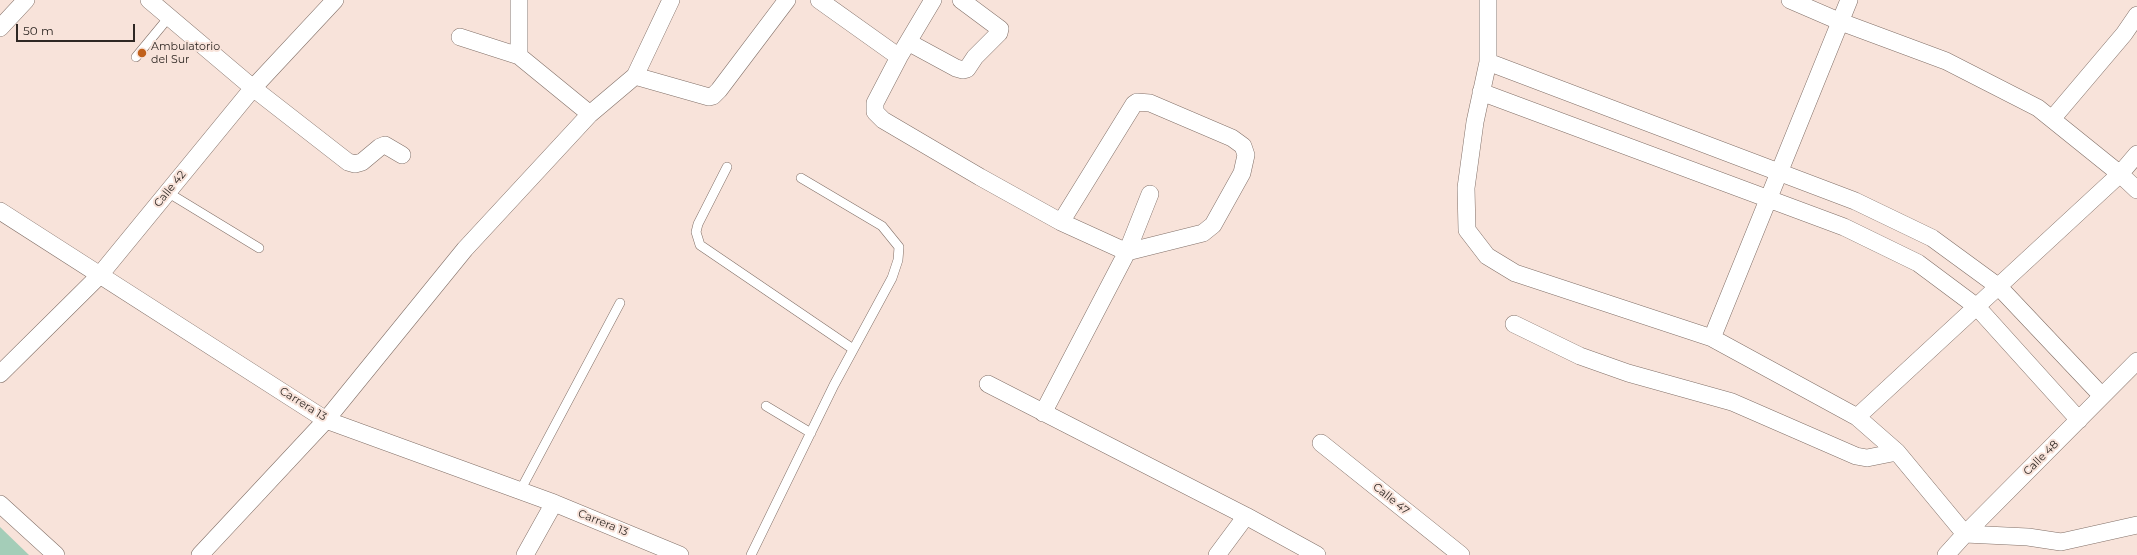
<!DOCTYPE html>
<style>
body{margin:0}
#map{position:relative;width:2137px;height:555px;overflow:hidden;background:#f8e3da;font-family:Montserrat,sans-serif}
canvas{display:block}
.scale{position:absolute;left:16px;top:24px;width:119px;height:18px;box-sizing:border-box;border:2px solid #2f2824;border-top:0;padding-left:5px;font-size:12px;line-height:14px;white-space:nowrap;color:#2f2824;-webkit-text-stroke:3px #f8e3da;paint-order:stroke}
</style>
<div id="map">
<canvas width="2137" height="555"></canvas>
<div class="scale">50 m</div>
</div>
<script>
const ctx = document.querySelector('canvas').getContext('2d');
ctx.lineJoin = 'round';
function fill(path, color) {
  ctx.fillStyle = color;
  ctx.fill(path, 'evenodd');
}
function toPath(rows) {
  const path = new Path2D();
  for (const r of rows) {
    path.moveTo(r[0], r[1]);
    for (let i = 2; i < r.length; i += 2) path.lineTo(r[i], r[i + 1]);
  }
  return path;
}
function strokePath(path, color, width, dash) {
  ctx.strokeStyle = color;
  ctx.lineWidth = width;
  ctx.lineCap = dash ? 'butt' : 'round';
  ctx.setLineDash(dash || []);
  ctx.stroke(path);
}
function label(font, color, halo, rows, align = 'center') {
  ctx.font = font + ' Montserrat,sans-serif';
  ctx.lineWidth = 4;
  ctx.setLineDash([]);
  ctx.textBaseline = 'middle';
  ctx.strokeStyle = halo;
  ctx.fillStyle = color;
  for (const [text, x, y, turn = 0] of rows) {
    ctx.save();
    ctx.translate(x, y);
    ctx.rotate((+turn || 0) * Math.PI / 180);
    ctx.textAlign = isNaN(turn) ? turn : align;
    if (halo) ctx.strokeText(text, 0, 0);
    ctx.fillText(text, 0, 0);
    ctx.restore();
  }
}
const green = toPath([
 [0,527,29,555,0,555]
]);
const service = toPath([
 [136,57,169,17],
 [727,167,698,224,696,232,700,245,853,349],
 [167,192,259,248],
 [766,406,811,433],
 [520,491,620,303],
 [751,555,834,385,892,278,898,260,899,247,882,226,801,178]
]);
const minor = toPath([
 [149,0,253,88,348,162,355,164,362,162,380,147,385,145,402,155],
 [519,0,519,56,590,114],
 [819,0,899,57],
 [933,0,899,57,875,103,875,112,883,120,980,177,1061,222,1127,252,1203,233,1213,225,1242,173,1246,155,1243,146,1232,138,1150,103,1137,102,1134,104,1061,222],
 [1488,0,1488,62,1475,122,1466,188,1467,230,1487,256,1515,273,1712,338,1857,417,1897,452,1965,534,2028,537,2061,542,2137,525],
 [1790,0,1841,22,1946,61,2038,108,2120,174,2137,190],
 [0,28,26,0],
 [460,37,519,56],
 [908,42,956,68,963,70,967,69,975,57,999,33,1000,29,961,0],
 [1488,62,1855,201,1932,238,1999,287,2102,396],
 [635,76,709,97,713,96,719,90,787,0],
 [1481,92,1844,227,1918,263,1977,307,2079,420],
 [2052,119,2124,34,2137,15],
 [0,211,326,420,554,503,680,555],
 [1514,324,1580,356,1628,373,1732,402,1856,456,1867,458,1897,452],
 [1712,338,1849,0],
 [0,374,99,276,253,88,335,0],
 [988,384,1246,516,1217,555],
 [1043,413,1127,252,1150,194],
 [1857,417,2120,174,2137,154],
 [1321,443,1461,555],
 [0,504,56,555],
 [1246,516,1317,555],
 [200,555,326,420,465,249,590,114,635,76,671,0],
 [525,555,554,503],
 [1946,555,1965,534,2137,361]
]);
const markers = [
 [142,53,5,"#c1611c"]
];
const poiNames = [
 ["Ambulatorio",151,47],
 ["del Sur",151,60]
];
const streetNames = [
 ["Calle 42",170,189,-51],
 ["Carrera 13",303,404,32],
 ["Calle 48",2041,458,-45],
 ["Calle 47",1391,499,39],
 ["Carrera 13",603,523,22]
];
fill(green, '#a4cdb8');
strokePath(service, '#816f67', 10);
strokePath(minor, '#816f67', 18);
strokePath(service, '#fff', 9);
strokePath(minor, '#fff', 17);
for (const [x, y, r, color] of markers) {
  const dot = new Path2D();
  dot.arc(x, y, r, 0, 2 * Math.PI);
  ctx.fillStyle = color;
  ctx.fill(dot);
  strokePath(dot, '#f8e3da', 1.5);
}
label('11px', '#2f2824', '#f8e3da', poiNames, 'left');
label('11px', '#2f2824', '#f8e3da', streetNames);
</script>
